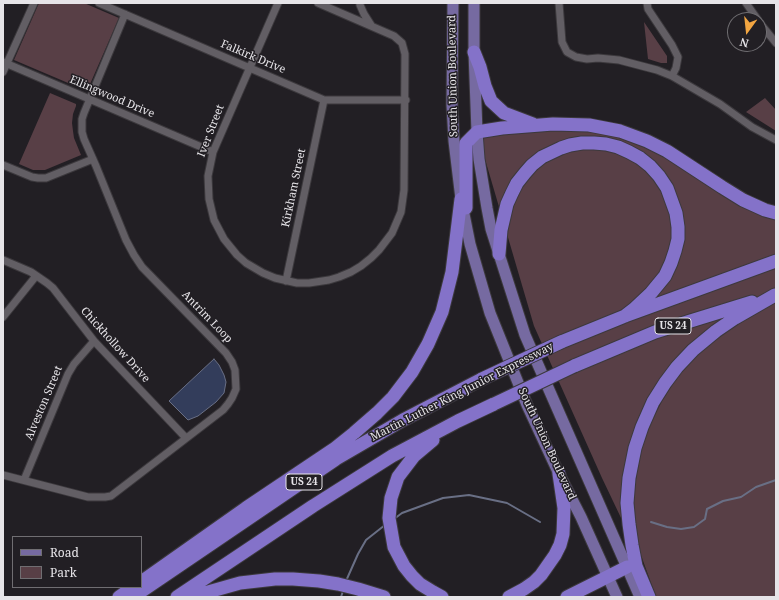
<!DOCTYPE html>
<style>
body{margin:0}
#map{position:relative;width:779px;height:600px;overflow:hidden;background:#221f24;font-family:"Noto Serif",serif}
canvas{display:block}
.frame{position:absolute;inset:0;border:4px solid #e6e4e8;pointer-events:none}
.legend{position:absolute;left:12px;top:536px;width:130px;height:52px;box-sizing:border-box;background:#221f24;border:1px solid #706e72;margin:0;padding:5px 7px;list-style:none;font-size:12px;color:#e6e4e8}
.legend li{display:flex;align-items:center;gap:8px;height:20px}
.legend b{width:20px;border:1px solid #706e72}
.north{position:absolute;left:727px;top:12px;width:40px;height:40px;box-sizing:border-box;background:#221f24;border:1px solid #706e72;border-radius:50%;rotate:195deg;font-size:11px;font-weight:700;line-height:16px;text-align:center;color:#e6e4e8}
.north::after{content:'';display:block;margin:auto;width:14px;height:18px;background:#f2a541;clip-path:polygon(50% 0,100% 100%,50% 72%,0 100%)}
</style>
<div id="map">
<canvas width="779" height="600"></canvas>
<div class="frame"></div>
<ul class="legend">
<li><b style="height:5px;background:#766aa1"></b>Road</li>
<li><b style="height:11px;background:#583f46"></b>Park</li>
</ul>
<div class="north">N</div>
</div>
<script>
const ctx = document.querySelector('canvas').getContext('2d');
ctx.lineJoin = 'round';
function fill(path, color) {
  ctx.fillStyle = color;
  ctx.fill(path, 'evenodd');
}
function toPath(rows) {
  const path = new Path2D();
  for (const r of rows) {
    path.moveTo(r[0], r[1]);
    for (let i = 2; i < r.length; i += 2) path.lineTo(r[i], r[i + 1]);
  }
  return path;
}
function strokePath(path, color, width, dash) {
  ctx.strokeStyle = color;
  ctx.lineWidth = width;
  ctx.lineCap = dash ? 'butt' : 'round';
  ctx.setLineDash(dash || []);
  ctx.stroke(path);
}
function label(font, color, halo, rows, align = 'center') {
  ctx.font = font + ' "Noto Serif",serif';
  ctx.lineWidth = 3;
  ctx.setLineDash([]);
  ctx.textBaseline = 'middle';
  ctx.strokeStyle = halo;
  ctx.fillStyle = color;
  for (const [text, x, y, turn = 0] of rows) {
    ctx.save();
    ctx.translate(x, y);
    ctx.rotate((+turn || 0) * Math.PI / 180);
    ctx.textAlign = isNaN(turn) ? turn : align;
    if (halo) ctx.strokeText(text, 0, 0);
    ctx.fillText(text, 0, 0);
    ctx.restore();
  }
}
const green = toPath([
 [39,3,84,3,119,18,87,91,14,60],
 [644,22,667,56,667,63,661,63,648,59],
 [50,93,76,104,76,106,73,114,72,123,73,131,74,138,81,155,45,170,33,170,19,164],
 [765,98,776,110,776,131,746,112],
 [553,124,620,131,776,213,776,597,656,597,637,544,633,501,640,450,647,430,662,401,674,382,660,384,626,473,622,520,602,478,534,326,477,132]
]);
const water = toPath([
 [214,359,219,365,224,375,226,382,224,393,216,402,198,416,188,420,169,401,214,359]
]);
const stream = toPath([
 [394,519,402,513,443,498,469,495,507,503,540,522],
 [651,522,667,527,681,529,694,527,705,519,707,509,723,501,741,497,756,487,776,480],
 [346,581,358,554,366,540,385,525],
 [341,597,343,591]
]);
const street = toPath([
 [99,3,324,100,406,100],
 [278,3,213,152,208,176,209,199,214,220,224,239,237,255,246,263,263,273,275,278,297,283,309,283,329,280,339,277,351,272,361,266,371,258,379,250,392,233,401,212,404,190,405,54,402,43,394,36,318,3],
 [559,3,562,42,567,52,576,57,587,59,598,58,619,60,657,70,672,76,720,104,752,127,776,140],
 [647,3,648,9,672,45,678,57,676,68,672,76],
 [746,3,758,20],
 [360,5,364,14,371,25],
 [759,22,776,43],
 [3,62,213,152],
 [3,72,34,3],
 [3,165,32,177,38,178,46,178,93,159],
 [3,260,31,272,47,283,53,288,94,341,186,438],
 [286,281,324,100],
 [3,317,36,276],
 [3,475,88,497,105,497,111,496,223,410,228,404,232,398,236,389,235,370,232,362,226,353,142,267,134,255,126,240,96,166,84,139,82,132,82,119,84,113,125,14],
 [24,480,68,374,74,364,94,341]
]);
const primary = toPath([
 [453,3,452,105,454,141,461,199,470,244,490,313,527,405,559,474,581,517,617,597],
 [474,3,474,52,477,132,479,159,487,208,491,229,525,335,640,597]
]);
const highway = toPath([
 [474,52,480,67,485,86,491,101,504,113,533,124],
 [466,208,466,143,477,132,502,128,553,124,589,125,620,131,647,141,667,151,722,187,743,200,765,210,776,213],
 [499,254,501,230,507,204,512,193,517,183,525,173,532,165,542,157,561,148,570,145,582,143,594,143,606,144,618,147,629,152,640,158,650,166,659,176,667,188,676,213,678,227,678,239,675,251,671,263,665,276,651,293,634,309,625,316],
 [561,342,625,316,776,261],
 [574,366,655,332,752,302],
 [433,440,414,456,398,477,391,498,389,518,394,547,404,566,412,576,420,584,433,592,442,597],
 [141,582,246,508,334,449,354,433,377,413,393,397,412,372,428,344,442,312,452,272,461,199],
 [119,597,133,587],
 [133,597,336,459,403,420,482,379],
 [177,597,313,506,392,456,458,421,494,404],
 [193,597,201,594,240,583,275,579,293,579,319,581,338,584,358,589,384,597],
 [509,597,524,589,534,582,541,575,555,555,560,545,563,534,564,508,559,474],
 [567,597,627,567],
 [649,597,636,566,632,545,629,524,627,503,629,478,635,448,642,427,653,402,665,383,677,367,693,350,716,331,735,318,775,295]
]);
const highwayBridge = toPath([
 [482,379,561,342],
 [494,404,574,366]
]);
const shields = [
 [673,326,36],
 [304,482,36]
];
const shieldNames = [
 ["US 24",673,326],
 ["US 24",304,482]
];
const streetNames = [
 ["Falkirk Drive",253,57,23],
 ["South Union Boulevard",453,76,-91],
 ["Ellingwood Drive",112,97,23],
 ["Iver Street",211,131,-69],
 ["Kirkham Street",294,188,-78],
 ["Antrim Loop",207,317,46],
 ["Chickhollow Drive",115,345,48],
 ["Martin Luther King Junior Expressway",462,392,-27],
 ["Alveston Street",44,403,-67],
 ["South Union Boulevard",547,444,65]
];
fill(green, '#583f46');
fill(water, '#333d5b');
strokePath(water, '#696f85', 1);
strokePath(stream, '#696f85', 2);
strokePath(street, '#3c393d', 9);
strokePath(primary, '#3c393d', 13);
strokePath(highway, '#3c393d', 15);
strokePath(street, '#625e64', 7);
strokePath(primary, '#766aa1', 11);
strokePath(highway, '#8472c9', 13);
strokePath(highwayBridge, '#3c393d', 15, []);
strokePath(highwayBridge, '#8472c9', 13);
for (const [x, y, w] of shields) {
  const box = new Path2D();
  box.roundRect(x - w / 2, y - 8, w, 16, 3);
  ctx.fillStyle = '#221f24';
  ctx.fill(box);
  strokePath(box, '#e6e4e8', 1);
}
label('bold 10px', '#e6e4e8', null, shieldNames);
label('11px', '#e6e4e8', '#221f24', streetNames);
</script>
